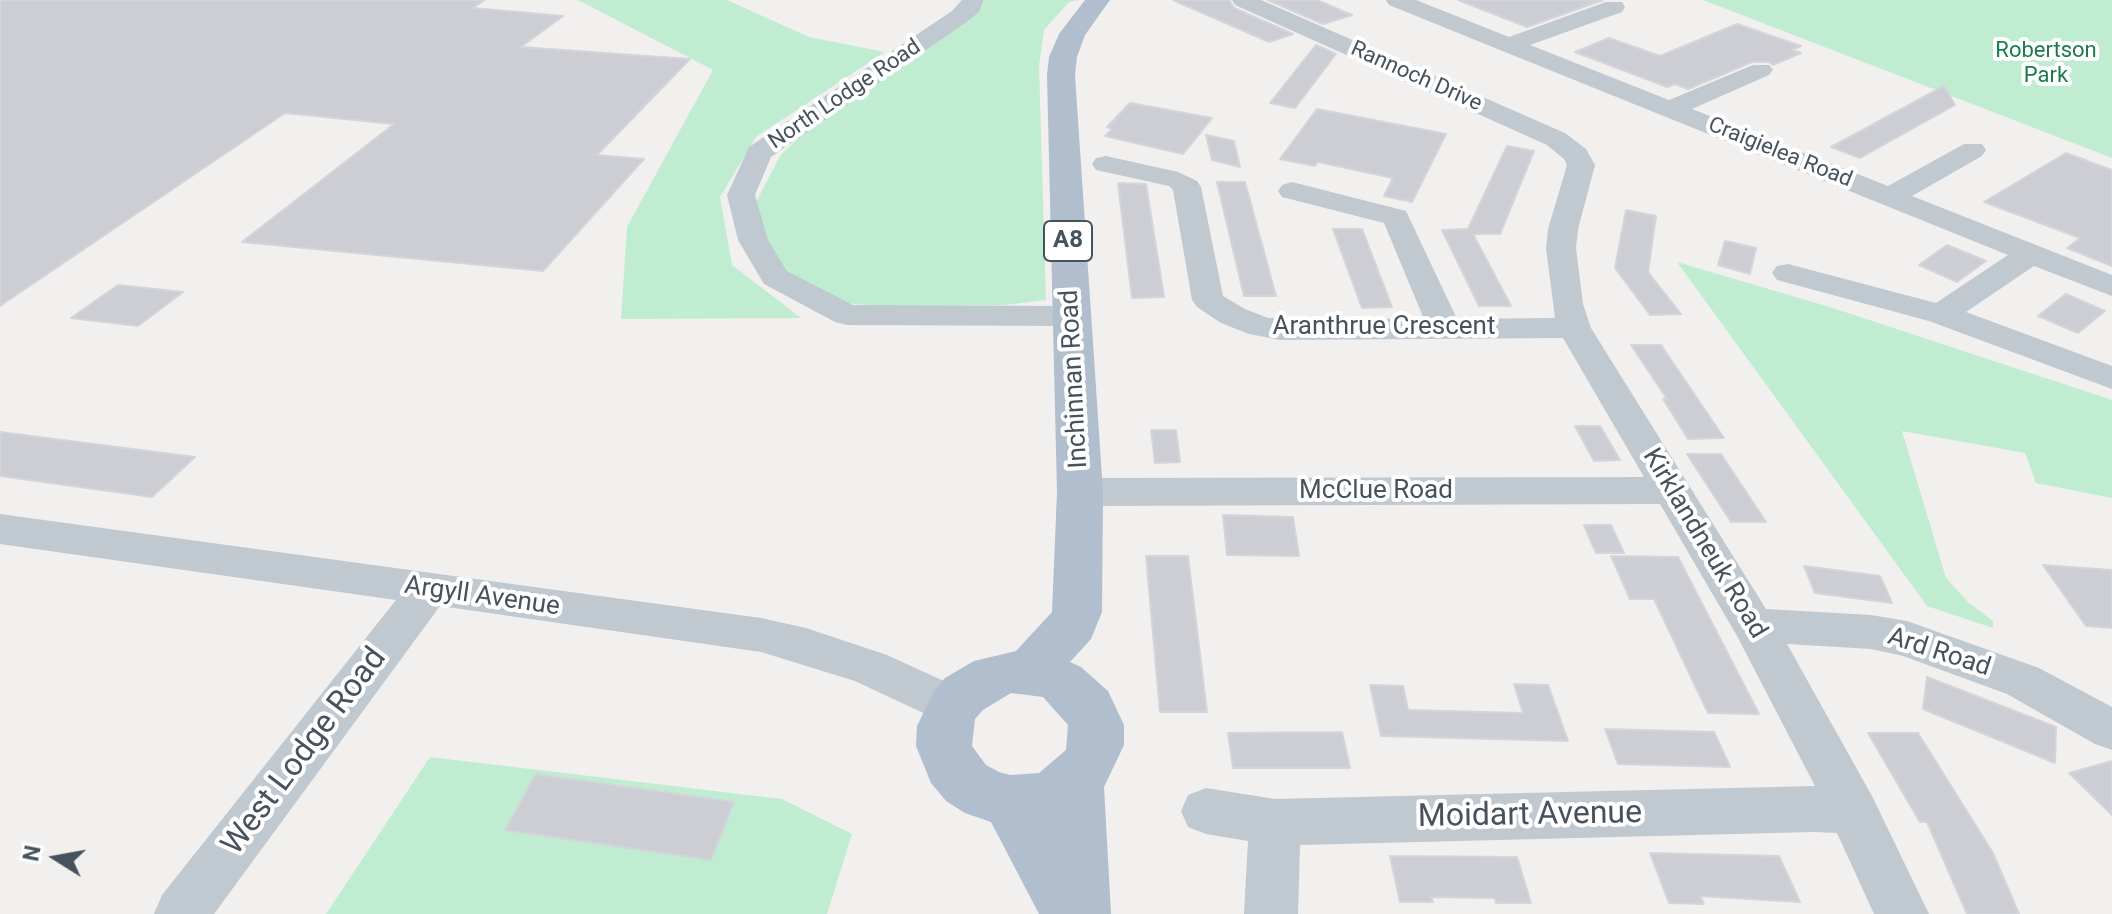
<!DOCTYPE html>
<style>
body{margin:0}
#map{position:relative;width:2112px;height:914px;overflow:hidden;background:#f2efef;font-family:Roboto,sans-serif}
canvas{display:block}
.north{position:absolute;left:16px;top:818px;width:80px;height:80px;-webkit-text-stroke:6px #fff;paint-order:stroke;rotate:281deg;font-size:22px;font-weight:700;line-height:32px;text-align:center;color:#48525c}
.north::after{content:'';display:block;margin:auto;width:28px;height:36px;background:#48525c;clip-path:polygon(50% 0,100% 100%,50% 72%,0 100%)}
</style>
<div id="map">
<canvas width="2112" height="914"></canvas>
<div class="north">N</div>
</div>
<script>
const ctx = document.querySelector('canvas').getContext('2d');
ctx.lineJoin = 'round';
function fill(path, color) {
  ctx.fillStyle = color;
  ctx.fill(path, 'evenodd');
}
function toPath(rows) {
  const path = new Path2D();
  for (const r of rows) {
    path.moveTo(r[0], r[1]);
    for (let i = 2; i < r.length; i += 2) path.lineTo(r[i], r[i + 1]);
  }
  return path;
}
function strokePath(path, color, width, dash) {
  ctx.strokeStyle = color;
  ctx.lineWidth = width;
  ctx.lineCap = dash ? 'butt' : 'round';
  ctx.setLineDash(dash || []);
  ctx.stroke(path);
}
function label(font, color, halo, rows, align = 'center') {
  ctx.font = font + ' Roboto,sans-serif';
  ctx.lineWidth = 8;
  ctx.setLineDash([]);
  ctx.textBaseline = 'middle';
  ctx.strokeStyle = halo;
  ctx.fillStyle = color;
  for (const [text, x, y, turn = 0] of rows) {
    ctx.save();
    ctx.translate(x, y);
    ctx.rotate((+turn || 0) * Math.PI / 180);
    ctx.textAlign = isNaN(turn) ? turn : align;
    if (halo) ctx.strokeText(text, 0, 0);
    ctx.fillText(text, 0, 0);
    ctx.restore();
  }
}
const green = toPath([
 [578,0,727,0,809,37,885,52,756,137,720,197,732,265,801,318,621,319,627,227,713,70],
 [985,0,1080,0,1069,2,1044,30,1039,66,1046,300,1004,305,879,306,842,303,792,278,766,249,755,204,780,156,806,130,978,12],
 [1703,0,2112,0,2112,158],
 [1677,262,1833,308,2112,400,2112,498,2036,483,2025,453,1902,431,1946,578,1968,602,1993,621,1993,628,1927,606],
 [430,757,782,799,852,834,827,914,326,914]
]);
const building = toPath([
 [0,0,484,0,473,8,563,16,521,47,690,59,597,155,644,159,543,271,242,242,394,124,285,113,0,306,0,0],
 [1173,0,1229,0,1234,8,1293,34,1269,42,1173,0],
 [1268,0,1317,0,1352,15,1323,24,1268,0],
 [1458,0,1603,0,1527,27,1458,0],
 [1737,24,1801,46,1792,50,1801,53,1773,65,1769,62,1752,62,1688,89,1675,84,1667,87,1575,52,1609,38,1660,56,1737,24],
 [1316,45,1336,54,1295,108,1270,103,1316,45],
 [1944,86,1955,105,1860,158,1831,147,1944,86],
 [1130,103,1212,118,1183,154,1105,136,1112,129,1107,127,1130,103],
 [1317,109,1446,134,1412,202,1384,196,1393,178,1318,162,1315,166,1280,159,1317,109],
 [1206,135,1234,141,1240,167,1212,160,1206,135],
 [1507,146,1534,151,1500,234,1473,234,1511,306,1479,306,1442,230,1468,229,1507,146],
 [2066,153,2112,170,2112,266,2067,248,2080,238,1984,202,2066,153],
 [1217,182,1245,182,1276,296,1244,296,1217,182],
 [1118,183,1146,184,1164,297,1132,298,1118,183],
 [1626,210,1656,216,1648,272,1681,314,1650,315,1615,268,1626,210],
 [1333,229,1362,229,1392,307,1362,308,1333,229],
 [1725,241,1756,248,1750,274,1718,265,1725,241],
 [1947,245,1986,261,1957,282,1919,265,1947,245],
 [118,285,183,292,138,326,71,318,118,285],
 [2066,294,2105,311,2078,333,2038,316,2066,294],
 [1631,345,1661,345,1724,438,1688,439,1663,399,1667,399,1631,345],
 [1575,426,1600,426,1620,460,1594,461,1575,426],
 [1151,430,1176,430,1180,462,1155,463,1151,430],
 [0,432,195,457,152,497,0,476,0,432],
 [1687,454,1721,454,1766,522,1731,522,1687,454],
 [1223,515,1293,517,1299,556,1227,555,1223,515],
 [1584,525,1611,525,1624,553,1596,553,1584,525],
 [1146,556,1188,556,1207,712,1160,712,1146,556],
 [1611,556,1678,557,1759,714,1708,713,1654,599,1630,599,1611,556],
 [2043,565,2112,570,2112,628,2086,626,2043,565],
 [1804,566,1880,576,1892,603,1815,593,1804,566],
 [1927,677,2056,727,2055,763,1923,709,1927,677],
 [1514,684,1548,685,1568,741,1381,736,1370,685,1403,686,1408,710,1523,713,1514,684],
 [1605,729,1714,732,1730,767,1618,764,1605,729],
 [1342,732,1350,768,1233,768,1228,733,1342,732],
 [1868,733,1918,733,1993,853,2019,914,1967,914,1927,822,1920,822,1868,733],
 [2112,761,2112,815,2069,773,2112,761],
 [536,774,734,802,711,860,505,830,536,774],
 [1650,853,1779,856,1800,902,1700,896,1704,904,1669,903,1650,853],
 [1390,856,1517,857,1531,903,1496,903,1495,898,1431,897,1433,902,1400,902,1390,856]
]);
const minor = toPath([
 [962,0,984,0,979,12,968,21,771,157,755,195,768,240,787,271,853,305,1071,306,1083,309,1087,316,1083,323,1071,326,847,325,835,322,764,284,738,240,727,195,749,147,952,11,962,0],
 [1232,0,1261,0,1565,133,1586,149,1595,165,1578,229,1576,248,1583,304,1591,328,1766,609,1871,615,1907,621,2039,668,2112,707,2112,750,2095,744,2007,694,1903,656,1871,649,1787,644,1872,796,1929,914,1874,914,1837,833,1814,832,1300,845,1298,914,1244,914,1248,841,1206,834,1188,827,1181,811,1188,795,1206,788,1275,799,1815,786,1737,636,1660,504,1080,506,1066,502,1060,492,1066,482,1080,478,1644,477,1563,338,1280,340,1249,334,1221,323,1197,307,1192,300,1173,190,1169,186,1096,170,1092,164,1096,158,1106,156,1178,172,1197,181,1201,187,1223,296,1245,309,1268,318,1424,319,1384,223,1282,197,1278,191,1282,185,1292,182,1406,211,1457,319,1555,318,1546,248,1548,229,1567,165,1564,159,1547,145,1235,5,1232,0],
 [1386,0,1416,0,1509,37,1606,2,1622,2,1625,7,1622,12,1530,45,1669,100,1753,65,1769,65,1773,70,1769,75,1692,109,1888,186,1964,144,1982,144,1986,150,1982,156,1912,196,2112,275,2112,296,2034,266,1966,312,2112,366,2112,389,1929,321,1777,280,1772,273,1777,266,1788,264,1936,303,2008,255,1500,50,1389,5,1386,0],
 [0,514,761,618,806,628,887,655,970,693,977,707,970,721,953,727,855,681,761,652,440,606,214,914,154,914,162,895,396,600,0,544,0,514]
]);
const major = toPath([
 [1085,0,1110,0,1085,35,1077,57,1075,75,1103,492,1102,612,1091,639,1070,662,1081,667,1108,691,1124,725,1124,745,1104,787,1111,914,1039,914,991,822,965,813,946,801,931,783,916,746,917,726,934,691,945,678,974,661,1016,651,1052,612,1057,492,1047,75,1049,57,1059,34,1085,0],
 [1011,693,1043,697,1068,725,1066,750,1039,773,1010,775,999,772,986,765,972,746,975,719,983,710,1011,693]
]);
const farParknames = [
 ["Robertson",2046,51],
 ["Park",2046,76]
];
const farStreetnames = [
 ["Rannoch Drive",1416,77,24],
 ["North Lodge Road",845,95,-34],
 ["Craigielea Road",1780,153,22]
];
const shields = [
 [1068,241,48]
];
const shieldNames = [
 ["A8",1068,241]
];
const streetNames = [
 ["Aranthrue Crescent",1384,327],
 ["Inchinnan Road",1075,379,-93],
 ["McClue Road",1376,491],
 ["Kirklandneuk Road",1704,544,59],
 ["Argyll Avenue",482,597,8],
 ["Ard Road",1939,653,18]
];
const nearStreetnames = [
 ["West Lodge Road",305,752,-53],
 ["Moidart Avenue",1530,816,-1]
];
fill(green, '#c0edd2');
fill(building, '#ccced4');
strokePath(building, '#d3d5da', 2);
fill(minor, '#c0c9d0');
fill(major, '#b0becd');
label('22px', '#1b7b4d', '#fff', farParknames);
label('22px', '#48525c', '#fff', farStreetnames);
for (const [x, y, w] of shields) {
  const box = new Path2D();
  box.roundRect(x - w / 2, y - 20, w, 40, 6);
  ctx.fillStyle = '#fff';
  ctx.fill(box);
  strokePath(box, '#48525c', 2);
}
label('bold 24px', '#48525c', null, shieldNames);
label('26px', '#48525c', '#fff', streetNames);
label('32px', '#48525c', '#fff', nearStreetnames);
</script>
